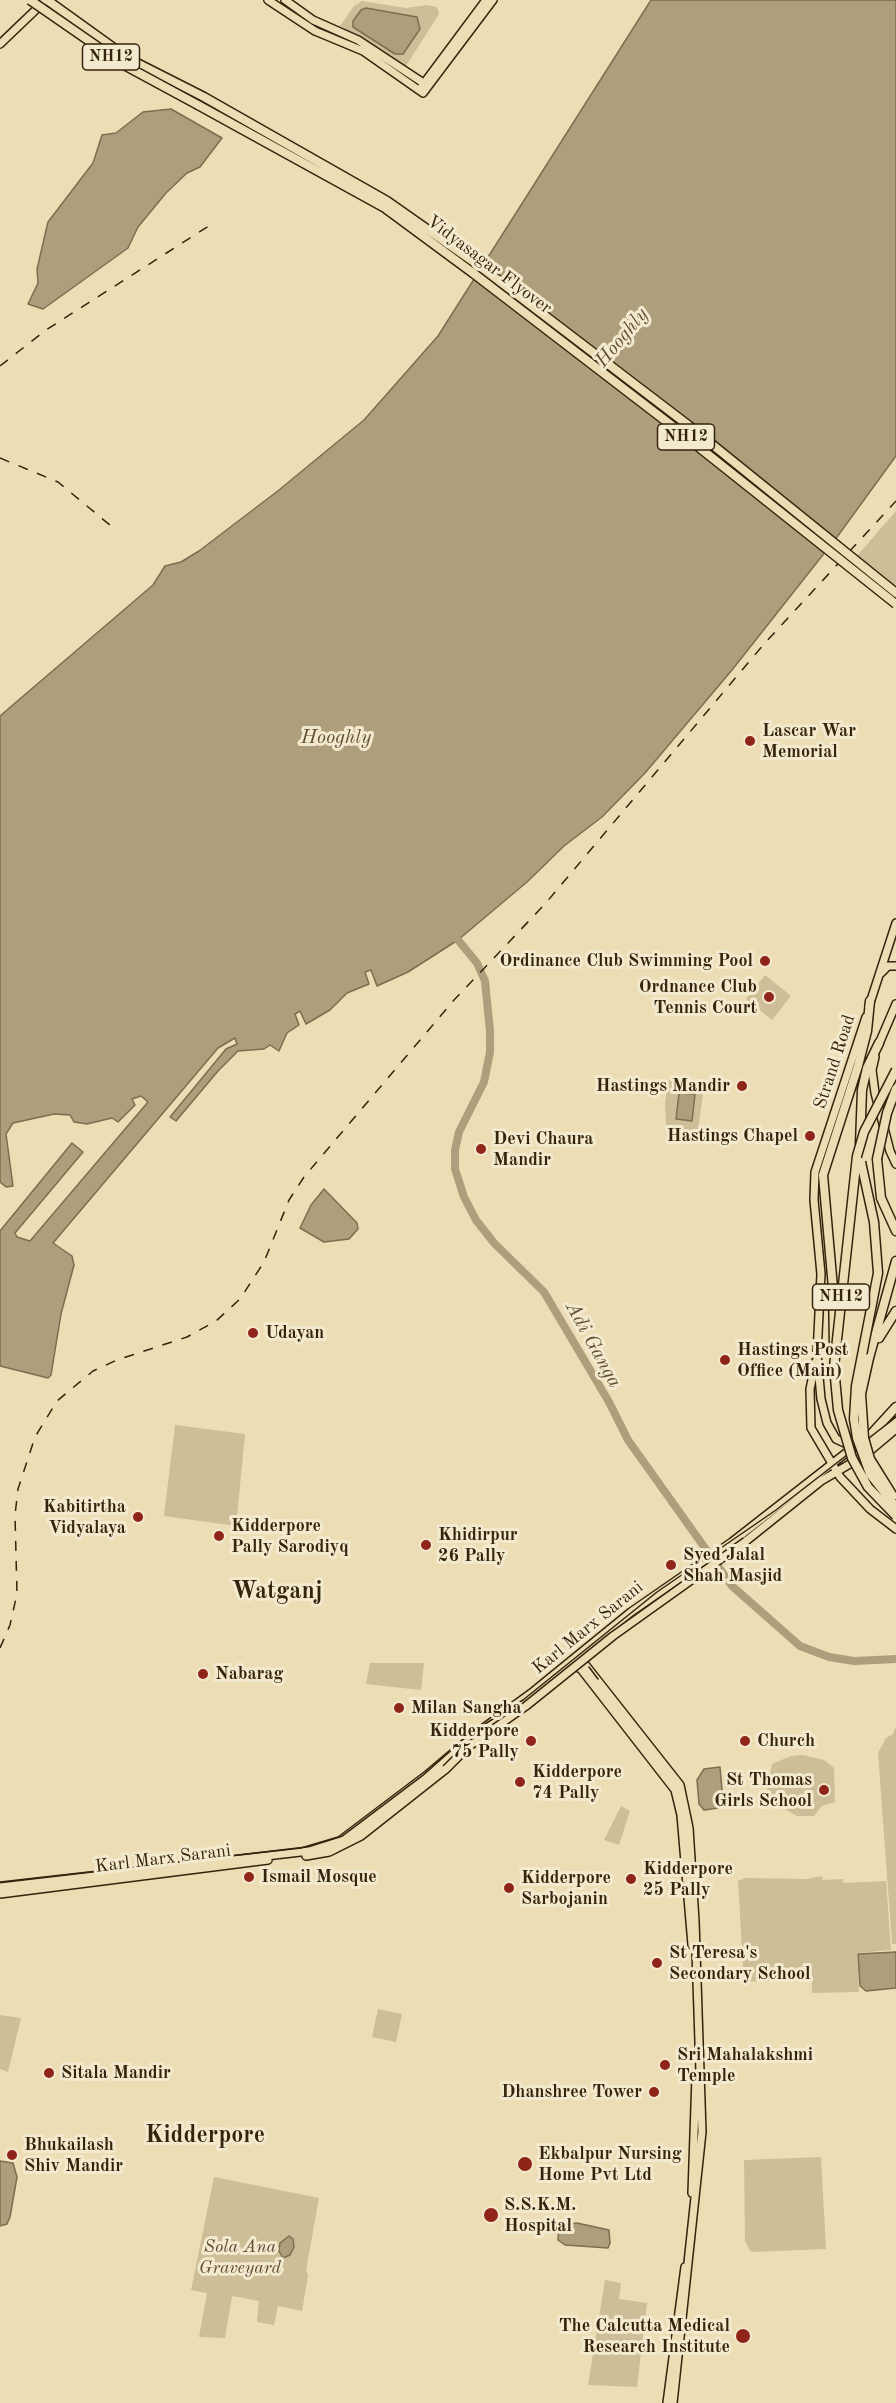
<!DOCTYPE html>
<style>
body{margin:0}
canvas{display:block;background:#ecddb4}
</style>
<canvas width="896" height="2403"></canvas>
<script>
const ctx = document.querySelector('canvas').getContext('2d');
ctx.lineJoin = 'round';
function fill(path, color) {
  ctx.fillStyle = color;
  ctx.fill(path, 'evenodd');
}
function toPath(rows) {
  const path = new Path2D();
  for (const r of rows) {
    path.moveTo(r[0], r[1]);
    for (let i = 2; i < r.length; i += 2) path.lineTo(r[i], r[i + 1]);
  }
  return path;
}
function strokePath(path, color, width, dash) {
  ctx.strokeStyle = color;
  ctx.lineWidth = width;
  ctx.lineCap = dash ? 'butt' : 'round';
  ctx.setLineDash(dash || []);
  ctx.stroke(path);
}
function label(font, color, halo, rows, align = 'center') {
  ctx.font = font + ' "Old Standard TT",serif';
  ctx.lineWidth = 6;
  ctx.setLineDash([]);
  ctx.textBaseline = 'middle';
  ctx.strokeStyle = halo;
  ctx.fillStyle = color;
  for (const [text, x, y, turn = 0] of rows) {
    ctx.save();
    ctx.translate(x, y);
    ctx.rotate((+turn || 0) * Math.PI / 180);
    ctx.textAlign = isNaN(turn) ? turn : align;
    if (halo) ctx.strokeText(text, 0, 0);
    ctx.fillText(text, 0, 0);
    ctx.restore();
  }
}
const green = toPath([
 [362,1,406,8,427,5,437,7,439,14,406,66,340,26,354,6],
 [896,511,896,588,856,557],
 [765,975,791,996,772,1020,746,999],
 [668,1080,704,1086,697,1138,667,1138,665,1105],
 [175,1425,245,1434,236,1526,164,1516],
 [370,1663,424,1663,421,1690,366,1684],
 [896,1726,896,1944,892,1944,878,1753,886,1738,893,1734],
 [803,1755,824,1760,834,1768,835,1802,822,1806,814,1816,797,1816,785,1809,767,1791,772,1764,791,1756],
 [621,1806,630,1811,619,1845,604,1840],
 [822,1876,823,1880,843,1879,843,1883,886,1881,891,1950,857,1953,859,1992,812,1993,812,1979,744,1982,738,1881,746,1878,807,1879],
 [378,2009,402,2014,396,2042,372,2037],
 [0,2015,21,2018,8,2072,0,2069],
 [821,2157,826,2249,751,2252,745,2241,744,2160],
 [214,2177,319,2198,306,2270,308,2276,302,2311,278,2306,274,2325,257,2322,259,2301,232,2296,225,2338,199,2337,207,2293,191,2290],
 [605,2280,621,2283,619,2299,647,2303,637,2387,588,2385]
]);
const water = toPath([
 [651,0,896,0,896,456,837,537,732,670,645,773,602,817,564,846,527,882,458,940,408,972,377,986,371,970,365,972,369,984,347,993,330,1010,306,1024,300,1011,295,1014,299,1025,287,1033,279,1051,270,1045,264,1049,238,1051,218,1071,176,1121,170,1117,226,1049,237,1044,235,1038,218,1048,53,1243,72,1256,74,1265,61,1314,51,1375,48,1378,0,1366,0,1231,72,1143,83,1152,15,1233,17,1237,30,1241,148,1102,141,1096,132,1099,135,1105,118,1122,112,1118,87,1124,74,1122,70,1115,54,1114,13,1123,6,1134,13,1186,6,1187,0,1182,0,716,153,585,165,566,181,562,199,551,279,490,364,420,438,336,651,0],
 [366,8,417,17,420,29,403,54,395,54,353,27,353,21,361,10,366,8],
 [171,109,222,138,200,167,187,173,166,193,138,227,128,248,43,309,28,304,38,283,37,269,48,222,93,163,102,135,116,133,143,112,171,109],
 [679,1093,695,1094,692,1121,676,1119,679,1093],
 [324,1189,357,1223,358,1229,349,1239,324,1242,300,1228,311,1205,324,1189],
 [720,1767,723,1801,719,1808,704,1810,699,1804,697,1780,704,1769,720,1767],
 [896,1952,896,1988,866,1991,860,1986,858,1954,896,1952],
 [0,2161,13,2163,17,2177,10,2217,7,2224,0,2226,0,2161],
 [577,2223,609,2230,610,2243,608,2248,565,2245,558,2240,559,2224,577,2223],
 [289,2236,293,2239,294,2247,290,2255,283,2258,279,2251,280,2243,289,2236]
]);
const river = toPath([
 [458,940,477,963,485,981,490,1031,490,1052,484,1082,459,1132,455,1150,455,1169,464,1197,476,1220,494,1243,544,1292,609,1402,628,1440,732,1586,800,1646,829,1657,854,1661,896,1659]
]);
const major = toPath([
 [268,0,315,31,363,51,423,93,493,0],
 [285,0,313,20,358,40,428,86],
 [0,44,46,0],
 [422,86,486,0],
 [881,973,888,966,896,966],
 [869,1006,896,923],
 [878,1046,896,1004],
 [875,1057,872,1070,875,1093,890,1151,896,1164],
 [816,1361,810,1389,811,1428,840,1477,870,1509,896,1529],
 [851,1446,836,1439,827,1423,821,1399,817,1354,821,1274,814,1200,815,1172,866,1017],
 [864,1449,896,1421],
 [741,1541,746,1541,821,1481,865,1455,896,1429],
 [580,1658,680,1785,689,1828,695,1921,702,2132,673,2403],
 [573,1665,581,1669,675,1790,681,1815,692,1945],
 [306,1856,329,1852,361,1836,446,1769],
 [0,1887,309,1851,344,1840,425,1779,478,1732,534,1691,631,1612,732,1542,878,1428],
 [0,1894,268,1860],
 [692,2193,696,2076],
 [667,2403,685,2267]
]);
const highway = toPath([
 [47,0,129,59,204,97,387,201,481,267],
 [198,105,385,208,473,273],
 [860,1144,862,1090,867,1068,879,1043],
 [877,1159,881,1198,896,1231],
 [879,1338,896,1311],
 [834,1346,833,1288,823,1175,858,1066,867,1031,870,1001],
 [869,1358,896,1261],
 [874,1431,896,1407]
]);
const tram = toPath([
 [589,1667,598,1679],
 [0,1882,301,1848,338,1837,424,1772,469,1734,523,1700,657,1592,776,1510,896,1417]
]);
const rail = toPath([
 [0,366,46,330,215,222],
 [0,458,58,482,111,526],
 [0,1648,10,1625,17,1594,15,1515,18,1489,35,1437,57,1401,93,1371,117,1360,187,1337,216,1321,240,1299,264,1262,289,1200,304,1177,454,1000,545,904,764,644,896,501]
]);
const majorBridge = toPath([
 [446,1769,468,1747,526,1706,613,1636,746,1541]
]);
const highwayBridge = toPath([
 [30,0,124,65,198,105],
 [481,267,688,425,896,593],
 [473,273,671,425,896,604],
 [896,1070,864,1132,857,1156,834,1367,838,1410,852,1458,868,1487,896,1516],
 [877,1159,887,1113,896,1089],
 [861,1162,874,1222,878,1273,856,1386,854,1419,857,1438,870,1474,896,1507],
 [869,1358,861,1394,864,1438,870,1459,893,1496]
]);
const markers = [
 [750,741,6,"#8f2418"],
 [765,961,6,"#8f2418"],
 [769,997,6,"#8f2418"],
 [742,1086,6,"#8f2418"],
 [810,1136,6,"#8f2418"],
 [481,1149,6,"#8f2418"],
 [253,1333,6,"#8f2418"],
 [725,1360,6,"#8f2418"],
 [138,1517,6,"#8f2418"],
 [219,1536,6,"#8f2418"],
 [426,1545,6,"#8f2418"],
 [671,1565,6,"#8f2418"],
 [203,1674,6,"#8f2418"],
 [399,1708,6,"#8f2418"],
 [531,1741,6,"#8f2418"],
 [745,1741,6,"#8f2418"],
 [520,1782,6,"#8f2418"],
 [824,1790,6,"#8f2418"],
 [249,1877,6,"#8f2418"],
 [631,1879,6,"#8f2418"],
 [509,1888,6,"#8f2418"],
 [657,1963,6,"#8f2418"],
 [665,2065,6,"#8f2418"],
 [49,2073,6,"#8f2418"],
 [654,2092,6,"#8f2418"],
 [12,2155,6,"#8f2418"],
 [525,2164,8,"#8f2418"],
 [491,2215,8,"#8f2418"],
 [743,2336,8,"#8f2418"]
];
const shields = [
 [111,57,57],
 [686,437,57],
 [841,1297,57]
];
const shieldNames = [
 ["NH12",111,57],
 ["NH12",686,437],
 ["NH12",841,1297]
];
const streetNames = [
 ["Vidyasagar Flyover",489,265,37],
 ["Strand Road",835,1062,-72],
 ["Karl Marx Sarani",588,1628,-39],
 ["Karl Marx Sarani",163,1859,-7]
];
const poiNames = [
 ["Lascar War",762,731],
 ["Memorial",762,752],
 ["Ordinance Club Swimming Pool",753,961,"right"],
 ["Ordnance Club",757,987,"right"],
 ["Tennis Court",757,1008,"right"],
 ["Hastings Mandir",730,1086,"right"],
 ["Hastings Chapel",798,1136,"right"],
 ["Devi Chaura",493,1139],
 ["Mandir",493,1160],
 ["Udayan",265,1333],
 ["Hastings Post",737,1350],
 ["Office (Main)",737,1371],
 ["Kabitirtha",126,1507,"right"],
 ["Vidyalaya",126,1528,"right"],
 ["Kidderpore",231,1526],
 ["Pally Sarodiyq",231,1547],
 ["Khidirpur",438,1535],
 ["26 Pally",438,1556],
 ["Syed Jalal",683,1555],
 ["Shah Masjid",683,1576],
 ["Nabarag",215,1674],
 ["Milan Sangha",411,1708],
 ["Kidderpore",519,1731,"right"],
 ["75 Pally",519,1752,"right"],
 ["Church",757,1741],
 ["Kidderpore",532,1772],
 ["74 Pally",532,1793],
 ["St Thomas",812,1780,"right"],
 ["Girls School",812,1801,"right"],
 ["Kidderpore",643,1869],
 ["25 Pally",643,1890],
 ["Ismail Mosque",261,1877],
 ["Kidderpore",521,1878],
 ["Sarbojanin",521,1899],
 ["St Teresa's",669,1953],
 ["Secondary School",669,1974],
 ["Sri Mahalakshmi",677,2055],
 ["Temple",677,2076],
 ["Sitala Mandir",61,2073],
 ["Dhanshree Tower",642,2092,"right"],
 ["Bhukailash",24,2145],
 ["Shiv Mandir",24,2166],
 ["Ekbalpur Nursing",538,2154],
 ["Home Pvt Ltd",538,2175],
 ["S.S.K.M.",504,2205],
 ["Hospital",504,2226],
 ["The Calcutta Medical",730,2326,"right"],
 ["Research Institute",730,2347,"right"]
];
const parkNames = [
 ["Sola Ana",240,2247],
 ["Graveyard",240,2268]
];
const waterNames = [
 ["Hooghly",622,338,-50],
 ["Hooghly",336,738],
 ["Adi Ganga",593,1345,61]
];
const districtNames = [
 ["Watganj",277,1592],
 ["Kidderpore",205,2136]
];
fill(green, '#cdbe98');
fill(water, '#ae9e7b');
strokePath(water, '#7e6d4f', 1.5);
strokePath(river, '#ae9e7b', 8);
strokePath(major, '#35240d', 10);
strokePath(highway, '#35240d', 11);
strokePath(major, '#ecddb4', 7);
strokePath(highway, '#ecddb4', 8);
strokePath(tram, '#35240d', 1.5);
strokePath(rail, '#35240d', 1.5, [10, 10]);
strokePath(majorBridge, '#35240d', 10, []);
strokePath(highwayBridge, '#35240d', 11, []);
strokePath(majorBridge, '#ecddb4', 7);
strokePath(highwayBridge, '#ecddb4', 8);
for (const [x, y, r, color] of markers) {
  const dot = new Path2D();
  dot.arc(x, y, r, 0, 2 * Math.PI);
  ctx.fillStyle = color;
  ctx.fill(dot);
  strokePath(dot, '#f3e9ce', 2);
}
for (const [x, y, w] of shields) {
  const box = new Path2D();
  box.roundRect(x - w / 2, y - 13, w, 26, 4.5);
  ctx.fillStyle = '#f3e9ce';
  ctx.fill(box);
  strokePath(box, '#35240d', 1.5);
}
label('bold 16px', '#35240d', null, shieldNames);
label('18px', '#35240d', '#f3e9ce', streetNames);
label('bold 18px', '#35240d', '#f3e9ce', poiNames, 'left');
label('italic 18px', '#5b4a30', '#f3e9ce', parkNames);
label('italic 20px', '#5f4f34', '#f3e9ce', waterNames);
label('bold 24px', '#35240d', '#f3e9ce', districtNames);
</script>
